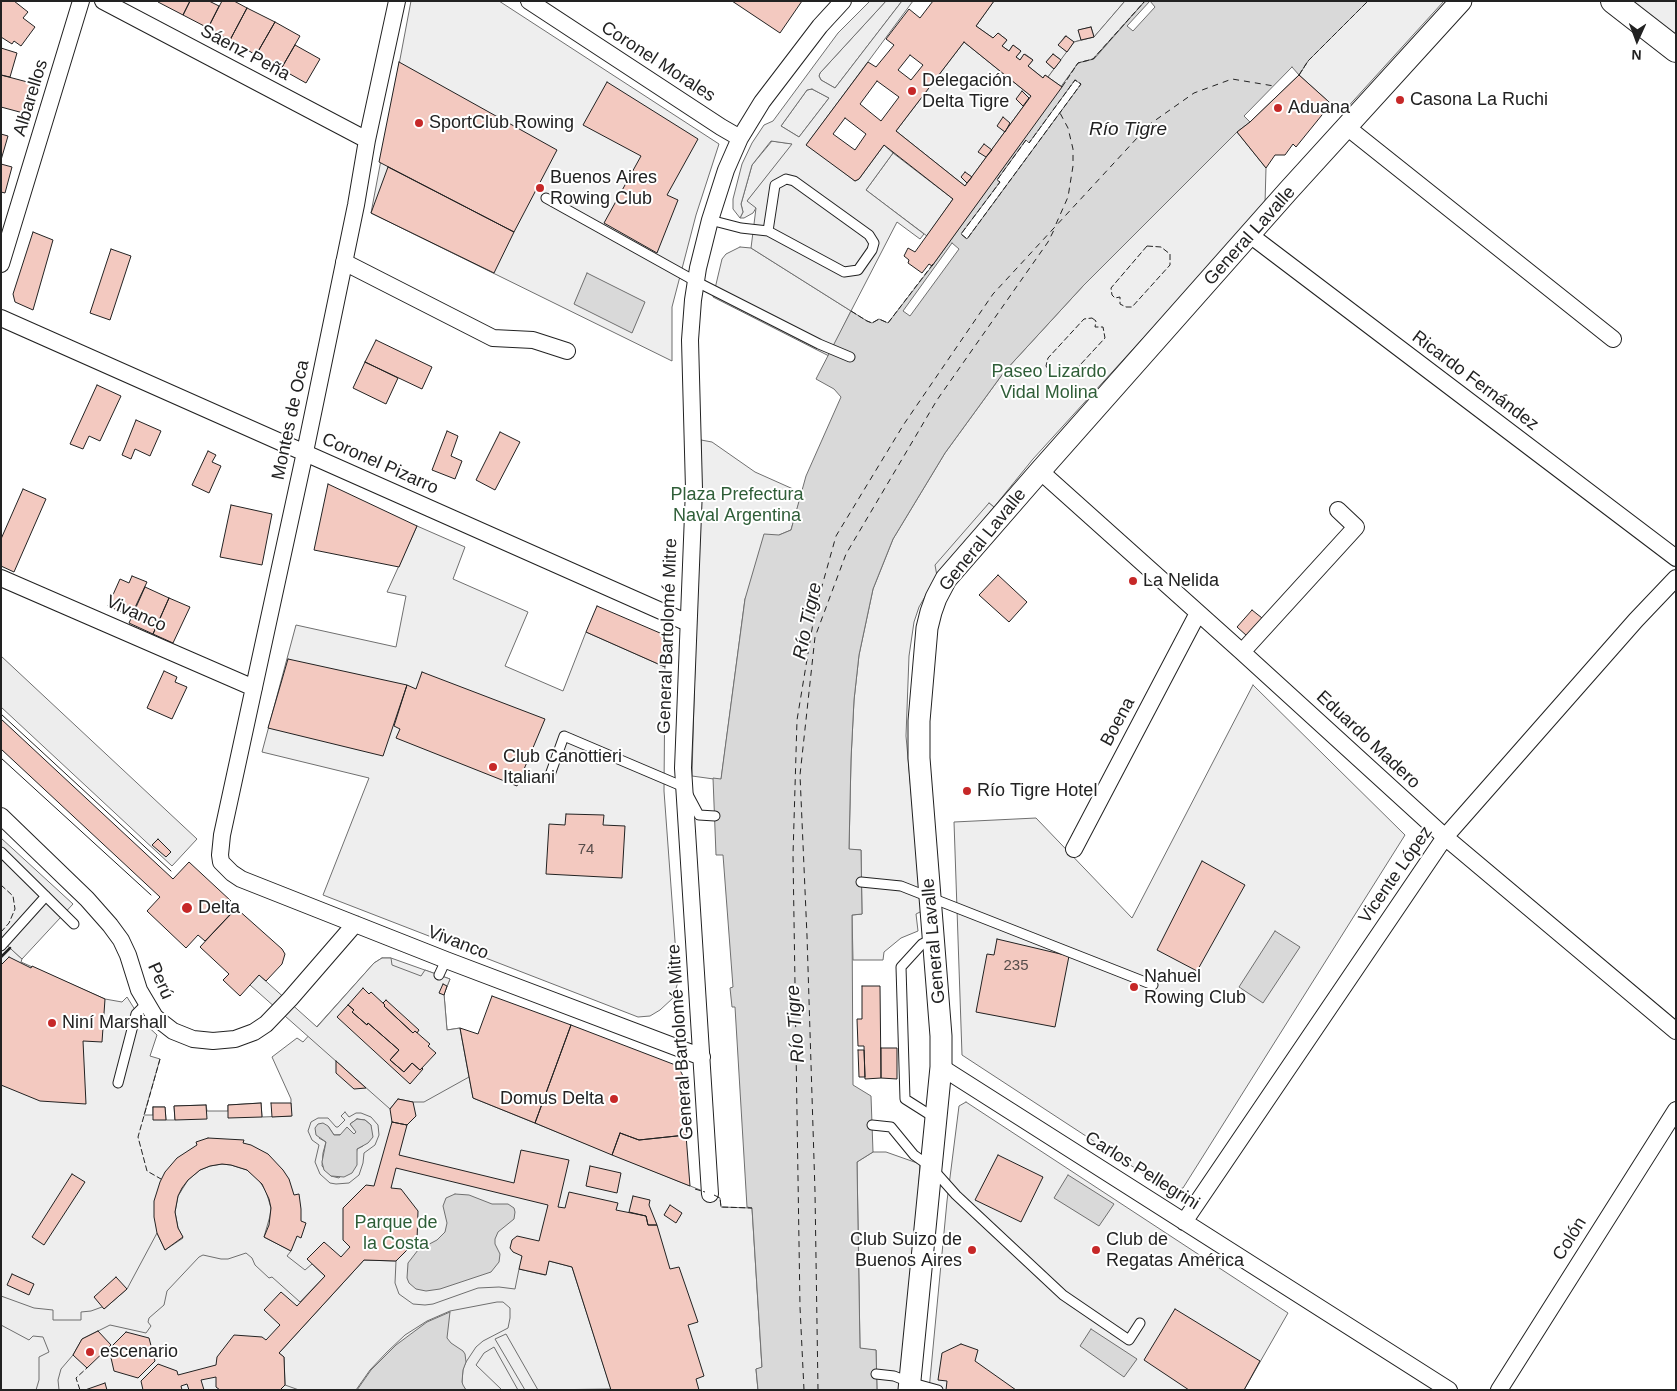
<!DOCTYPE html>
<meta charset="utf-8">
<style>
body{margin:0}
#map{position:relative;width:1677px;height:1391px;overflow:hidden;background:#fff;font-family:Arial,sans-serif}
canvas{display:block}
.frame{position:absolute;inset:0;border:2px solid #222;pointer-events:none}
.north{position:absolute;left:1612px;top:15px;width:50px;height:50px;-webkit-text-stroke:4px #fff;paint-order:stroke;rotate:182deg;font-size:14px;font-weight:700;line-height:20px;text-align:center;color:#222}
.north::after{content:'';display:block;margin:auto;width:18px;height:22px;background:#222;clip-path:polygon(50% 0,100% 100%,50% 72%,0 100%)}
</style>
<div id="map">
<canvas width="1677" height="1391"></canvas>
<div class="frame"></div>
<div class="north">N</div>
</div>
<script>
const ctx = document.querySelector('canvas').getContext('2d');
ctx.lineJoin = 'round';
function fill(path, color) {
  ctx.fillStyle = color;
  ctx.fill(path, 'evenodd');
}
function toPath(rows) {
  const path = new Path2D();
  for (const r of rows) {
    path.moveTo(r[0], r[1]);
    for (let i = 2; i < r.length; i += 2) path.lineTo(r[i], r[i + 1]);
  }
  return path;
}
function strokePath(path, color, width, dash) {
  ctx.strokeStyle = color;
  ctx.lineWidth = width;
  ctx.lineCap = dash ? 'butt' : 'round';
  ctx.setLineDash(dash || []);
  ctx.stroke(path);
}
function label(font, color, halo, rows, align = 'center') {
  ctx.font = font + ' Arial,sans-serif';
  ctx.lineWidth = 4;
  ctx.setLineDash([]);
  ctx.textBaseline = 'middle';
  ctx.strokeStyle = halo;
  ctx.fillStyle = color;
  for (const [text, x, y, turn = 0] of rows) {
    ctx.save();
    ctx.translate(x, y);
    ctx.rotate((+turn || 0) * Math.PI / 180);
    ctx.textAlign = isNaN(turn) ? turn : align;
    if (halo) ctx.strokeText(text, 0, 0);
    ctx.fillText(text, 0, 0);
    ctx.restore();
  }
}
const green = toPath([
 [411,1,499,1,719,144,696,215,672,307,672,361,371,213,411,1],
 [886,1,902,1,835,88,821,80,819,76,820,73,886,1],
 [994,1,1125,1,1094,37,1091,27,1079,30,1081,40,1074,42,1065,36,1059,45,1067,52,1061,60,1053,54,1046,62,1054,69,1048,77,1045,75,1043,78,1028,66,1033,60,1025,54,1020,60,1016,57,1021,51,1013,45,1009,51,1002,46,1007,40,998,33,993,38,976,26,994,1],
 [1368,1,1444,1,1344,111,1329,102,1299,75,1308,61,1368,1],
 [1624,1,1676,1,1676,42,1624,1],
 [964,42,1031,96,965,186,896,131,964,42],
 [812,89,829,98,799,137,781,126,807,90,812,89],
 [1237,132,1266,168,1265,204,1033,459,994,507,989,503,937,576,919,607,914,622,909,656,906,736,922,911,916,914,918,931,901,938,884,952,883,960,853,960,852,915,862,914,861,850,849,850,851,759,854,700,859,655,873,589,893,539,945,453,1004,372,1083,286,1237,132],
 [772,141,793,144,748,200,756,208,753,213,744,218,740,218,743,212,741,204,752,165,772,141],
 [893,153,953,199,927,236,866,190,893,153],
 [740,247,751,248,851,311,829,356,713,297,722,259,726,254,740,247],
 [701,440,712,442,755,472,802,493,791,530,779,535,745,599,721,780,692,776,701,440],
 [417,526,465,547,453,579,528,612,505,666,563,691,586,632,665,667,664,791,678,982,673,998,660,1010,650,1016,638,1017,323,895,369,778,262,752,296,625,396,647,406,596,387,592,417,526],
 [1253,685,1405,835,1183,1188,1170,1191,962,1055,954,822,1036,818,1132,918,1253,685],
 [10,948,22,959,21,962,105,999,122,1002,127,997,142,1021,157,1035,150,1056,160,1059,144,1115,153,1115,153,1107,165,1107,166,1120,175,1120,174,1106,206,1105,207,1111,228,1111,228,1105,261,1103,262,1117,291,1116,291,1099,272,1057,297,1038,303,1042,374,963,382,958,391,958,450,979,444,994,447,1030,460,1028,473,1098,720,1198,721,1207,752,1208,762,1368,756,1369,758,1390,1,1390,1,957,10,948],
 [966,1102,1288,1313,1244,1390,929,1390,947,1201,959,1106,966,1102],
 [873,1152,886,1152,920,1164,917,1219,899,1390,877,1390,876,1350,860,1349,857,1162,873,1152]
]);
const parking = toPath([
 [870,1,886,1,820,73,819,76,821,80,835,88,902,1,913,1,807,144,855,181,859,179,884,145,893,153,866,190,924,234,920,239,897,222,851,311,751,248,756,208,747,201,792,144,771,141,752,165,741,204,743,212,740,218,733,209,733,199,742,164,752,143,764,125,773,121,838,33,870,1],
 [812,89,829,98,799,137,781,126,807,90,812,89],
 [1125,1,1145,1,1093,59,1078,63,1062,87,1048,77,1074,42,1094,37,1125,1],
 [989,503,994,507,937,576,935,565,989,503],
 [1,656,197,839,172,866,1,707,1,656],
 [1,838,73,904,22,959,1,940,1,838],
 [382,958,391,958,392,965,421,976,425,970,450,979,444,994,447,1030,460,1028,469,1077,424,1102,413,1102,398,1099,390,1109,250,985,259,975,317,1027,374,963,382,958],
 [345,1112,349,1117,356,1113,361,1113,371,1117,378,1125,379,1135,375,1145,364,1153,363,1163,359,1175,349,1183,336,1184,330,1183,320,1174,315,1162,319,1145,312,1140,308,1131,311,1122,318,1118,328,1118,336,1127,338,1127,345,1120,341,1116,345,1112],
 [357,1119,365,1120,371,1125,363,1146,357,1149,356,1155,339,1178,331,1176,322,1166,323,1153,326,1142,319,1138,328,1126,334,1135,354,1134,357,1132,350,1124,357,1119],
 [222,1164,231,1165,247,1170,258,1179,266,1191,271,1208,270,1216,264,1237,291,1251,287,1256,305,1270,312,1264,325,1276,300,1302,272,1277,269,1278,255,1265,252,1258,246,1253,228,1259,221,1259,203,1255,199,1257,167,1291,164,1305,149,1318,148,1322,151,1326,146,1333,110,1325,82,1339,73,1355,61,1369,58,1380,59,1390,36,1390,39,1380,39,1357,49,1352,43,1337,33,1336,29,1340,1,1325,1,1296,34,1308,53,1310,53,1320,81,1320,81,1312,91,1311,102,1307,104,1309,127,1289,157,1233,165,1250,183,1238,178,1228,175,1212,178,1196,188,1180,200,1170,210,1166,222,1164],
 [364,1260,396,1261,395,1283,399,1294,413,1304,425,1305,433,1304,478,1288,499,1287,515,1289,519,1269,545,1275,549,1261,572,1267,611,1389,538,1390,506,1334,495,1339,525,1390,518,1390,494,1347,484,1353,476,1365,502,1390,466,1390,462,1385,462,1382,463,1369,466,1362,476,1347,483,1341,508,1328,510,1318,510,1308,503,1302,497,1302,450,1311,427,1321,405,1335,387,1352,370,1370,356,1390,299,1390,285,1385,284,1357,279,1353,364,1260]
]);
const water = toPath([
 [1145,1,1368,1,1308,61,1299,75,1250,122,1237,132,1083,286,1004,372,945,453,893,539,873,589,859,655,854,700,851,759,849,849,861,850,862,914,852,915,853,1085,871,1096,873,1152,857,1162,860,1348,876,1350,877,1390,758,1390,756,1369,762,1367,752,1208,747,1207,735,1007,732,1007,730,988,733,987,723,855,716,855,713,778,721,779,745,599,764,534,779,535,791,530,806,476,841,397,834,389,816,379,851,311,867,321,872,323,879,319,888,323,932,266,1078,63,1094,59,1145,1],
 [587,273,645,302,632,333,574,304,587,273],
 [1275,931,1300,947,1263,1003,1239,987,1275,931],
 [357,1119,365,1120,371,1125,373,1137,368,1143,357,1149,357,1165,352,1173,344,1177,331,1176,324,1170,322,1162,326,1142,316,1135,315,1128,318,1124,323,1123,328,1126,334,1135,340,1135,347,1127,354,1134,356,1132,350,1124,357,1119],
 [1068,1175,1114,1204,1099,1226,1054,1198,1068,1175],
 [455,1194,469,1195,492,1204,508,1204,514,1208,515,1212,514,1219,498,1232,495,1239,495,1244,500,1254,499,1262,491,1272,440,1289,426,1291,416,1289,409,1283,407,1278,408,1263,418,1250,437,1240,445,1232,447,1223,443,1206,446,1198,455,1194],
 [450,1312,447,1338,451,1343,463,1351,465,1354,466,1362,463,1370,462,1382,463,1385,466,1390,357,1390,371,1370,396,1345,427,1322,450,1312],
 [1091,1329,1137,1359,1124,1377,1080,1346,1091,1329]
]);
const pier = toPath([
 [1150,1,1155,7,1133,31,1127,26,1150,1],
 [1292,67,1299,75,1250,122,1244,116,1292,67],
 [1075,80,1081,84,967,239,961,234,1000,182,997,180,1026,140,1029,143,1075,80],
 [952,243,959,249,910,316,903,311,952,243]
]);
const ferry = toPath([
 [1056,224,1068,197,1073,166,1073,149,1068,128,1060,113],
 [804,1390,800,1307,793,855,797,720,815,611,836,536,904,424,993,294,1150,124,1194,93,1232,79,1274,86],
 [818,1390,815,1192,807,936,800,775,815,637,846,554,937,400,1048,242,1054,230]
]);
const building = toPath([
 [1,1,14,1,28,12,23,18,35,27,21,46,14,41,12,44,1,37,1,1],
 [158,1,190,1,183,15,158,2,158,1],
 [190,1,209,1,219,6,208,28,183,15,190,1],
 [222,1,234,1,247,8,230,40,208,28,222,1],
 [732,1,802,1,780,33,732,1],
 [933,1,994,1,976,26,993,38,998,33,1007,40,1002,46,1009,51,1013,45,1021,51,1016,57,1020,60,1024,54,1033,60,1028,66,1043,78,1045,75,1062,87,932,266,929,264,922,273,908,263,909,260,904,256,908,248,915,252,953,199,884,145,859,179,855,181,806,145,868,62,876,67,894,45,886,39,909,9,920,18,933,1],
 [964,42,1031,96,965,186,896,131,964,42],
 [910,55,923,65,911,80,898,70,910,55],
 [877,81,899,97,881,121,860,104,877,81],
 [845,118,866,134,855,150,833,134,845,118],
 [247,8,275,22,256,55,230,40,247,8],
 [275,22,300,36,281,69,256,55,275,22],
 [1091,27,1094,37,1081,40,1078,30,1091,27],
 [1066,36,1074,42,1067,52,1058,45,1066,36],
 [295,45,320,59,306,83,281,69,295,45],
 [1,48,17,53,10,77,1,75,1,48],
 [1053,54,1061,60,1054,69,1046,62,1053,54],
 [399,62,557,150,514,232,379,162,399,62],
 [1,75,35,84,27,114,1,107,1,75],
 [1299,75,1329,102,1324,109,1326,110,1296,147,1293,144,1285,155,1275,155,1266,168,1237,132,1250,122,1299,75],
 [607,82,698,139,667,195,678,200,657,253,604,223,641,156,583,125,607,82],
 [1022,91,1029,98,1023,106,1016,99,1022,91],
 [1003,117,1010,123,1005,132,997,126,1003,117],
 [1,134,8,136,1,160,1,134],
 [984,144,992,150,986,157,978,152,984,144],
 [1,164,12,167,5,193,1,192,1,164],
 [388,167,514,232,494,273,371,213,388,167],
 [965,172,972,177,967,183,961,177,965,172],
 [33,232,53,240,33,310,15,302,13,294,33,232],
 [111,249,131,256,110,320,90,313,111,249],
 [376,340,432,367,422,389,365,362,376,340],
 [365,362,398,378,386,404,353,388,365,362],
 [97,385,121,396,100,441,89,436,83,449,70,444,97,385],
 [136,420,161,431,150,456,135,449,131,459,122,455,136,420],
 [447,431,458,436,451,456,462,461,455,479,432,470,447,431],
 [500,432,520,442,495,490,476,480,500,432],
 [208,451,216,455,212,462,221,466,209,493,192,485,208,451],
 [328,484,417,526,399,567,314,550,328,484],
 [23,489,46,499,14,572,1,566,1,539,23,489],
 [231,505,272,514,262,565,220,557,231,505],
 [998,575,1027,602,1009,622,979,595,998,575],
 [132,576,147,582,131,616,108,606,120,579,129,583,132,576],
 [145,587,169,598,153,634,129,623,145,587],
 [169,598,190,607,173,643,153,634,169,598],
 [597,606,667,636,665,667,586,632,597,606],
 [1252,610,1262,618,1247,636,1237,627,1252,610],
 [288,659,407,685,383,756,268,728,288,659],
 [164,671,177,677,175,682,187,687,172,719,147,708,164,671],
 [422,672,545,719,517,786,396,738,400,729,394,726,407,685,416,689,422,672],
 [1,719,173,879,189,862,231,901,226,906,233,912,205,941,198,935,186,948,147,911,160,897,1,749,1,719],
 [566,814,604,815,603,825,625,826,622,878,546,874,549,824,565,825,566,814],
 [158,839,171,852,166,857,152,845,158,839],
 [1202,861,1245,885,1197,971,1157,950,1202,861],
 [236,908,282,949,285,954,282,964,266,981,259,975,240,996,223,980,229,974,200,947,236,908],
 [997,939,1069,956,1055,1027,976,1012,987,954,994,955,997,939],
 [9,957,31,968,32,966,105,999,102,1042,83,1041,86,1104,40,1101,1,1085,1,965,9,957],
 [443,984,447,986,444,995,439,993,443,984],
 [862,986,880,986,881,1078,865,1079,864,1046,858,1046,857,1019,862,1019,862,986],
 [363,988,369,994,371,992,385,1005,384,1006,413,1033,415,1031,430,1044,428,1046,436,1053,420,1070,412,1063,404,1072,390,1060,399,1050,368,1023,367,1025,352,1012,354,1010,348,1005,363,988],
 [492,996,571,1025,535,1123,473,1098,460,1028,478,1034,492,996],
 [386,1000,419,1030,417,1033,415,1031,413,1033,384,1006,385,1005,383,1003,386,1000],
 [348,1005,354,1010,352,1012,367,1025,368,1023,399,1050,390,1060,404,1072,412,1063,420,1070,422,1068,423,1069,410,1084,337,1017,348,1005],
 [571,1025,678,1066,683,1076,686,1135,639,1140,620,1133,612,1155,535,1123,571,1025],
 [881,1048,897,1048,897,1079,881,1078,881,1048],
 [858,1050,864,1050,865,1077,859,1077,858,1050],
 [336,1061,366,1088,354,1089,336,1073,336,1061],
 [398,1099,413,1102,416,1116,407,1125,392,1122,390,1109,398,1099],
 [261,1103,262,1117,228,1118,228,1105,261,1103],
 [271,1103,291,1103,292,1116,272,1117,271,1103],
 [206,1105,207,1119,175,1120,174,1106,206,1105],
 [153,1107,165,1107,166,1120,153,1120,153,1107],
 [392,1122,407,1125,399,1155,514,1183,521,1150,569,1160,558,1207,565,1208,569,1192,618,1203,616,1210,646,1216,648,1225,657,1225,670,1269,679,1267,698,1322,688,1325,704,1376,696,1379,699,1390,611,1390,572,1267,549,1261,546,1275,519,1269,522,1256,513,1252,510,1248,512,1240,517,1236,539,1241,548,1205,396,1168,391,1188,401,1189,418,1211,417,1240,396,1261,364,1260,279,1353,284,1357,285,1385,280,1390,220,1390,216,1387,216,1377,201,1380,204,1390,189,1390,187,1384,181,1386,182,1390,143,1390,141,1381,158,1364,177,1371,178,1375,216,1365,217,1357,234,1335,262,1337,266,1340,280,1325,264,1310,281,1292,297,1306,325,1276,307,1259,324,1242,341,1257,350,1247,343,1240,343,1208,366,1185,374,1186,392,1122],
 [620,1133,639,1140,686,1135,690,1186,612,1155,620,1133],
 [208,1138,244,1140,243,1143,251,1145,268,1154,283,1170,289,1179,294,1195,299,1194,301,1209,301,1221,306,1223,301,1238,297,1236,291,1251,264,1237,269,1225,271,1208,269,1199,262,1184,247,1170,231,1165,222,1164,210,1166,200,1170,188,1180,182,1188,178,1196,175,1212,178,1228,183,1237,165,1250,157,1233,154,1217,154,1201,160,1182,165,1172,177,1158,197,1145,196,1142,208,1138],
 [998,1155,1043,1177,1021,1222,975,1200,998,1155],
 [590,1166,621,1173,617,1193,586,1186,590,1166],
 [72,1174,85,1182,44,1245,32,1237,72,1174],
 [633,1196,650,1200,649,1205,657,1225,648,1225,646,1216,629,1212,633,1196],
 [670,1205,682,1213,676,1223,664,1215,670,1205],
 [12,1274,34,1284,29,1295,7,1285,12,1274],
 [116,1277,127,1289,104,1309,94,1297,116,1277],
 [1175,1309,1260,1361,1244,1390,1189,1390,1144,1360,1175,1309],
 [98,1331,111,1345,87,1368,73,1355,82,1339,98,1331],
 [126,1332,149,1338,155,1361,138,1378,114,1371,109,1349,126,1332],
 [961,1344,978,1350,975,1361,1016,1390,946,1390,947,1381,938,1380,942,1353,961,1344],
 [105,1383,107,1390,85,1390,105,1383]
]);
const service = toPath([
 [546,198,695,281,819,344,850,357],
 [710,220,741,228,768,231,844,272,858,270,872,250,874,243,869,235,794,181,786,179,775,185,768,231],
 [550,775,564,736,684,787,699,815,715,816],
 [1,852,74,924],
 [861,882,901,886,1153,985],
 [934,938,922,944,901,967,905,1099,935,1118],
 [1,946,46,896],
 [439,975,446,960],
 [118,1083,136,1014,146,1004],
 [872,1125,891,1127,914,1155,931,1167,956,1195,1063,1295,1129,1340,1140,1323],
 [876,1374,894,1376,909,1382,938,1390]
]);
const minor = toPath([
 [103,1,367,140],
 [397,1,367,140,356,205,305,452,222,835,220,855,221,862,232,873,241,879,446,960,702,1057],
 [529,1,721,127,740,138],
 [1348,128,1613,339],
 [1250,235,1676,558],
 [344,262,493,338,533,340,567,351],
 [1,264,81,1],
 [1,318,688,623],
 [1040,471,1242,652,1445,837,1676,1031],
 [1,578,254,688],
 [1242,652,1356,527,1338,510],
 [1,816,87,899,110,925,121,940,128,955,139,990,155,1017,173,1031,193,1039,213,1041,235,1039,254,1032,266,1024,290,999,355,924],
 [1074,849,1198,613],
 [941,1067,1449,1390],
 [710,1194,683,768,694,489,690,340,693,300,698,268,710,220,726,170,740,138,762,102,820,26,843,1],
 [1184,1222,1445,837,1636,620,1676,578],
 [1499,1390,1676,1110]
]);
const tertiary = toPath([
 [909,1390,941,1067,941,1036,919,758,919,721,927,628,931,612,936,598,946,579,1040,471,1288,191,1461,1]
]);
const secondary = toPath([
 [1613,1,1676,50]
]);
const tram = toPath([
 [1,714,171,871],
 [1,758,151,895]
]);
const fence = toPath([
 [1299,75,1308,61,1368,1],
 [1062,87,1078,63,1093,59,1145,1],
 [1026,140,997,180,1000,182,961,234,967,239,1081,84,1075,80,1029,143],
 [1147,246,1161,247,1170,254,1170,265,1132,307,1126,307,1120,304,1120,297,1115,298,1112,295,1111,288,1147,246],
 [851,311,867,321,872,323,879,319,888,323,933,264],
 [1092,318,1096,321,1095,327,1103,327,1105,338,1068,378,1052,376,1046,366,1048,358,1084,319,1092,318],
 [1,885,13,896,15,909,9,923,1,932],
 [160,1059,138,1137,147,1171,161,1179],
 [695,1189,705,1192],
 [714,1195,720,1198,721,1207,752,1208],
 [80,1390,76,1378,88,1367]
]);
const wall = toPath([
 [1,957,10,948]
]);
const markers = [
 [912,91,5,"#c62828"],
 [1400,100,5,"#c62828"],
 [1278,108,5,"#c62828"],
 [419,123,5,"#c62828"],
 [540,188,5,"#c62828"],
 [1133,581,5,"#c62828"],
 [493,767,5,"#c62828"],
 [967,791,5,"#c62828"],
 [187,908,6,"#c62828"],
 [1134,987,5,"#c62828"],
 [52,1023,5,"#c62828"],
 [614,1099,5,"#c62828"],
 [972,1250,5,"#c62828"],
 [1096,1250,5,"#c62828"],
 [90,1352,5,"#c62828"]
];
const numberNames = [
 ["74",586,850],
 ["235",1016,966]
];
const streetNames = [
 ["Sáenz Peña",245,53,28],
 ["Coronel Morales",658,62,33],
 ["Albarellos",31,98,-73],
 ["General Lavalle",1250,236,-48],
 ["Ricardo Fernández",1475,381,37],
 ["Montes de Oca",291,420,-78],
 ["Coronel Pizarro",380,464,24],
 ["General Lavalle",983,540,-51],
 ["Vivanco",136,614,24],
 ["General Bartolomé Mitre",668,636,-88],
 ["Boena",1118,722,-62],
 ["Eduardo Madero",1368,740,43],
 ["Vicente López",1396,875,-55],
 ["General Lavalle",934,941,-95],
 ["Vivanco",458,943,21],
 ["Perú",160,981,66],
 ["General Bartolomé Mitre",681,1042,-94],
 ["Carlos Pellegrini",1142,1171,32],
 ["Colón",1570,1239,-58]
];
const poiNames = [
 ["Delegación",922,81],
 ["Delta Tigre",922,102],
 ["Casona La Ruchi",1410,100],
 ["Aduana",1288,108],
 ["SportClub Rowing",429,123],
 ["Buenos Aires",550,178],
 ["Rowing Club",550,199],
 ["La Nelida",1143,581],
 ["Club Canottieri",503,757],
 ["Italiani",503,778],
 ["Río Tigre Hotel",977,791],
 ["Delta",198,908],
 ["Nahuel",1144,977],
 ["Rowing Club",1144,998],
 ["Niní Marshall",62,1023],
 ["Domus Delta",604,1099,"right"],
 ["Club Suizo de",962,1240,"right"],
 ["Buenos Aires",962,1261,"right"],
 ["Club de",1106,1240],
 ["Regatas América",1106,1261],
 ["escenario",100,1352]
];
const parkNames = [
 ["Paseo Lizardo",1049,372],
 ["Vidal Molina",1049,393],
 ["Plaza Prefectura",737,495],
 ["Naval Argentina",737,516],
 ["Parque de",396,1223],
 ["la Costa",396,1244]
];
const waterNames = [
 ["Río Tigre",1128,130],
 ["Río Tigre",808,621,-78],
 ["Río Tigre",796,1024,-94]
];
fill(green, '#eee');
strokePath(green, '#6f6f6f', 1);
fill(parking, '#ededed');
strokePath(parking, '#6f6f6f', 1);
fill(water, '#d9d9d9');
strokePath(water, '#6f6f6f', 1);
fill(pier, '#fff');
strokePath(pier, '#6f6f6f', 1);
strokePath(ferry, '#222', 1, [6, 5]);
fill(building, '#f3c9c0');
strokePath(building, '#222', 1);
strokePath(service, '#222', 11);
strokePath(minor, '#222', 18);
strokePath(tertiary, '#222', 23);
strokePath(secondary, '#222', 26);
strokePath(service, '#fff', 9);
strokePath(minor, '#fff', 16);
strokePath(tertiary, '#fff', 21);
strokePath(secondary, '#fff', 24);
strokePath(tram, '#222', 1);
strokePath(fence, '#222', 1, [6, 2.5]);
strokePath(wall, '#222', 2.5);
for (const [x, y, r, color] of markers) {
  const dot = new Path2D();
  dot.arc(x, y, r, 0, 2 * Math.PI);
  ctx.fillStyle = color;
  ctx.fill(dot);
  strokePath(dot, '#fff', 2);
}
label('15px', '#564c4a', null, numberNames);
label('18px', '#222', '#fff', streetNames);
label('18px', '#222', '#fff', poiNames, 'left');
label('18px', '#2f5e38', '#fff', parkNames);
label('italic 19px', '#222', '#fff', waterNames);
</script>
